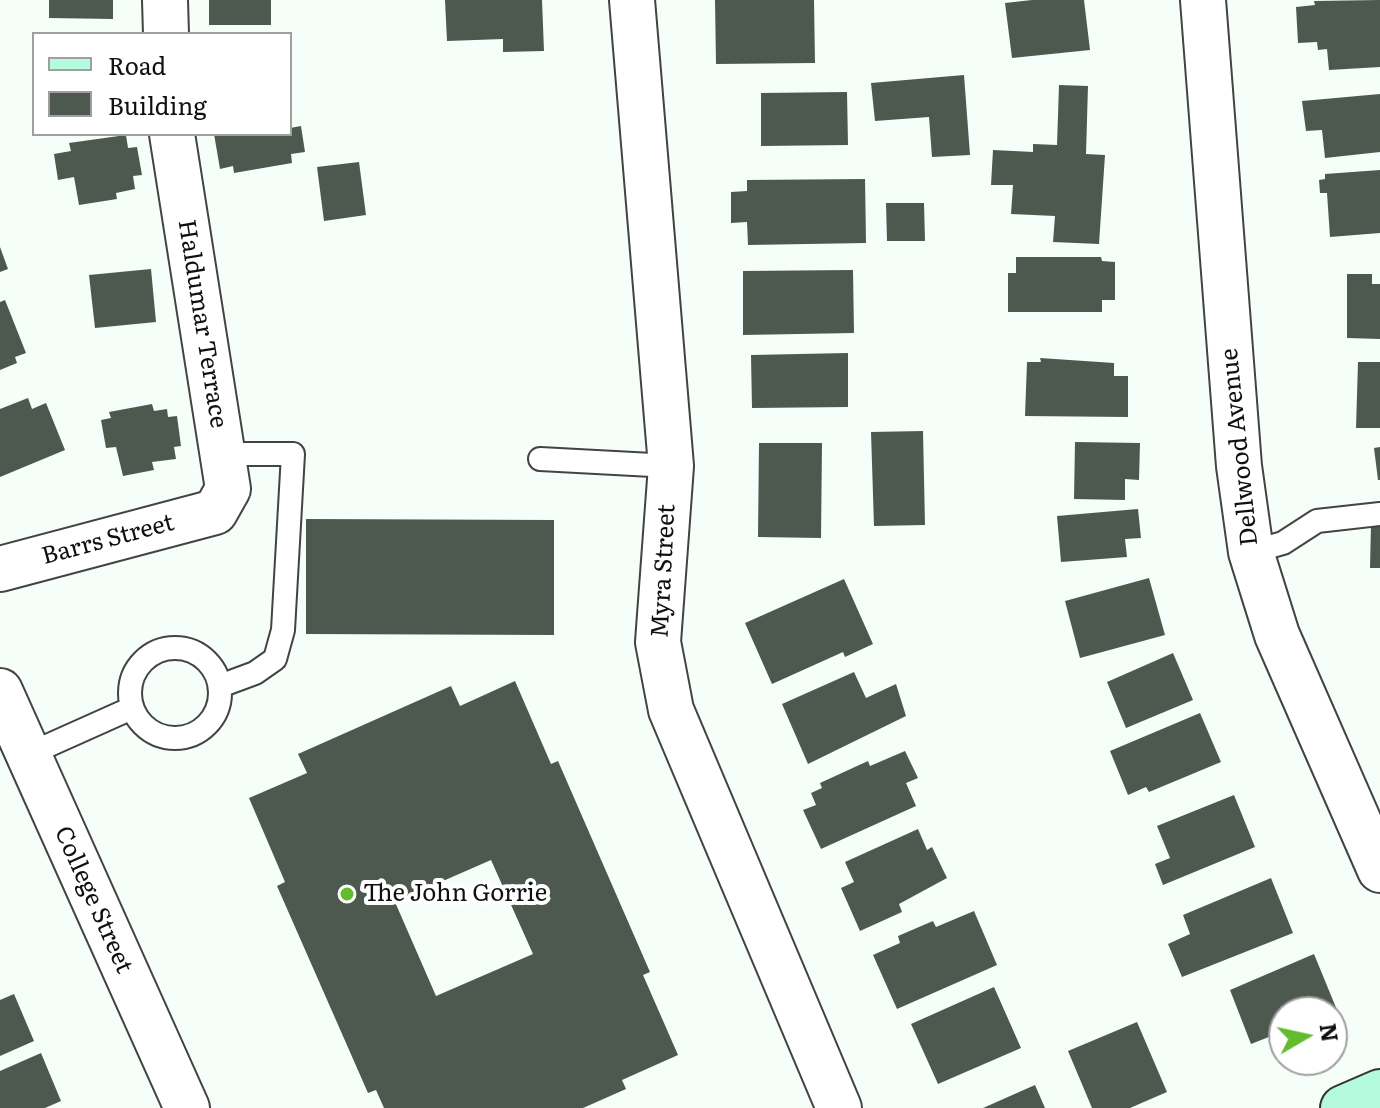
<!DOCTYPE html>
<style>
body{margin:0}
#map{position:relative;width:1380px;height:1108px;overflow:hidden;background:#f5fef9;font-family:Literata,serif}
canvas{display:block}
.legend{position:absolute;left:32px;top:32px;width:260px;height:104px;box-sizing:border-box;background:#fff;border:2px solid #9f9f9f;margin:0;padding:10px 14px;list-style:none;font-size:24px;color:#101010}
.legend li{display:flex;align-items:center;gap:16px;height:40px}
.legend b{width:40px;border:2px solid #9f9f9f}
.north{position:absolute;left:1268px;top:996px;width:80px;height:80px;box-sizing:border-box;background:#fff;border:2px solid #9f9f9f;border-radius:50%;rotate:81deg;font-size:22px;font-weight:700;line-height:32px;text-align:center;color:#101010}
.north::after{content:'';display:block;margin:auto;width:28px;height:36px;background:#62bc2d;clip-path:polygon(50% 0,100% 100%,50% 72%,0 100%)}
</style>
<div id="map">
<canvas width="1380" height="1108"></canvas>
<ul class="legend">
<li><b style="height:10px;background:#b3fbdc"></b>Road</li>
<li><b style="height:22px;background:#4d594e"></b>Building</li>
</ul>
<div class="north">N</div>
</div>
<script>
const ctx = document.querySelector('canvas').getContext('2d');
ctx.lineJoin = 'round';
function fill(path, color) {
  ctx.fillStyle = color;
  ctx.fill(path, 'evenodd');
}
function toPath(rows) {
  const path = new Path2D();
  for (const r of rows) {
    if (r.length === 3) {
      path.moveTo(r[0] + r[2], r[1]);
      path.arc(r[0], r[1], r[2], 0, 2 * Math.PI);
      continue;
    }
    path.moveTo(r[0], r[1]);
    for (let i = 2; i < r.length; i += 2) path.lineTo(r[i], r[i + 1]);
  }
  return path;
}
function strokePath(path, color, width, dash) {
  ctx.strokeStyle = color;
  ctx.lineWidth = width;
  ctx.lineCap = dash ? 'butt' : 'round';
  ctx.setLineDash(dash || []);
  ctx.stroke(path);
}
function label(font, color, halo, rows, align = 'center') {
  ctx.font = font + ' Literata,serif';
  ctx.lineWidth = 8;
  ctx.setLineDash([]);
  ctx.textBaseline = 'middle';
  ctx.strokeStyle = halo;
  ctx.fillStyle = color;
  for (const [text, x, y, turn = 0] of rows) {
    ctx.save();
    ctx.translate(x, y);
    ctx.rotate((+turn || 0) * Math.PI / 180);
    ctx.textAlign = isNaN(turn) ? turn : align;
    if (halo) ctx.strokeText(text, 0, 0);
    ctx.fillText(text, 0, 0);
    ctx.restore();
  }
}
const building = toPath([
 [49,0,113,0,113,19,49,18],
 [209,0,271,0,271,25,209,25],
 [445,0,542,0,544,51,503,52,503,39,447,41],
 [715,0,814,0,815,63,716,64],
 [1032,0,1084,0,1090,50,1012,58,1005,3],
 [1380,0,1380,67,1329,70,1327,49,1318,50,1317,42,1298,43,1296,7,1315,5,1314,1],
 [964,75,970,155,932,157,929,117,875,121,871,83],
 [1059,85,1088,86,1086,154,1105,155,1099,244,1053,242,1055,216,1011,214,1013,185,991,185,993,150,1033,152,1033,144,1057,145],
 [847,92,848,145,761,146,761,93],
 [1380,94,1380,152,1325,158,1322,130,1306,131,1302,101],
 [301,126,305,152,291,154,292,163,234,173,233,166,220,169,214,134,290,134,290,128],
 [126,135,128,148,137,147,142,175,133,176,135,189,116,193,117,199,79,205,74,177,58,180,54,154,71,151,69,143],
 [359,162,366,215,324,221,317,167],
 [1380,170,1380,233,1330,237,1327,193,1320,193,1319,180,1325,179,1325,174],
 [865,179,866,243,748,245,747,222,731,223,731,192,747,191,747,180],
 [886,203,924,203,925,241,887,241],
 [0,247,8,269,0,272],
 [1016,257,1101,257,1102,261,1115,262,1115,300,1102,300,1102,312,1008,312,1008,273,1016,273],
 [151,269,156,322,95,328,89,275],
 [853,270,854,333,743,335,743,271],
 [1347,274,1372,274,1372,284,1380,284,1380,339,1347,338],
 [5,300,26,353,15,357,17,363,0,370,0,302],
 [848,353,848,407,752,408,751,355],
 [1040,358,1114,363,1114,376,1128,376,1128,417,1025,416,1027,362,1041,362],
 [1358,362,1380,362,1380,428,1356,428],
 [28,398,32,409,46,403,65,450,0,477,0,409],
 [152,404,154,411,167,409,168,417,177,416,181,446,174,447,176,459,152,462,154,470,123,476,116,447,106,448,101,420,111,418,109,412],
 [923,431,925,525,874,526,871,432],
 [1075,442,1140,443,1139,480,1125,479,1125,500,1074,499],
 [759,443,822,443,821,538,758,537],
 [1380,447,1380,480,1378,480,1374,448],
 [1138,509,1141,538,1125,539,1127,557,1061,562,1057,516],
 [306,519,554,520,554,635,306,634],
 [1371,525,1380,525,1380,568,1370,568],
 [1149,578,1165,635,1080,658,1065,601],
 [844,579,873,644,845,657,843,652,772,684,745,623],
 [1173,653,1193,700,1126,728,1107,682],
 [854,672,866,698,896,684,906,716,808,764,782,704],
 [515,681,551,764,558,761,650,972,643,975,678,1055,622,1080,626,1089,583,1108,384,1108,376,1090,368,1093,277,886,285,882,249,798,307,773,298,754,451,686,460,706],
 [491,860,533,954,436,996,395,902],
 [1200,713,1221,762,1149,792,1146,787,1128,795,1110,751],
 [905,751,918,778,906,783,916,806,821,849,803,810,816,805,811,793,822,788,820,783,868,761,870,766],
 [1234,795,1255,847,1163,885,1155,864,1170,858,1157,826],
 [918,829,927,850,932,847,947,878,899,904,902,912,860,931,841,888,854,882,845,862],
 [1271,878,1293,933,1182,977,1168,944,1190,934,1183,915],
 [974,911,997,965,897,1009,873,955,900,943,898,936,933,921,936,927],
 [1314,954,1337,1010,1284,1012,1284,1031,1251,1044,1230,990],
 [994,987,1021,1048,938,1084,911,1024],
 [14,994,34,1041,0,1056,0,1000],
 [1137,1022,1167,1092,1130,1108,1092,1108,1068,1051],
 [41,1053,61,1101,45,1108,0,1108,0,1071],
 [1035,1085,1045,1108,983,1108]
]);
const service = toPath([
 [540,459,671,466],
 [1251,552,1283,543,1317,521,1380,514],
 [175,693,45],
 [220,686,255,673,275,659,283,630,293,454,223,454],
 [27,755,132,708]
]);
const minor = toPath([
 [165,0,166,34],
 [632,0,671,466,658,642,671,710,839,1108],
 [1203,0,1239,466,1251,552,1277,635,1380,870],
 [0,569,215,512,228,489,172,134]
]);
const tertiary = toPath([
 [0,691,187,1108]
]);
const secondary = toPath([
 [1343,1108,1380,1092]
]);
const markers = [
 [347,894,8,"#62bc2d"]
];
const streetNames = [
 ["Haldumar Terrace",202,324,81],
 ["Dellwood Avenue",1240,447,-96],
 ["Barrs Street",108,540,-15],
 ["Myra Street",664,571,-87],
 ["College Street",93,900,66]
];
const poiNames = [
 ["The John Gorrie",363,894]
];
fill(building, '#4d594e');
strokePath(service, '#434343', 26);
strokePath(minor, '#434343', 48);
strokePath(tertiary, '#434343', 48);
strokePath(secondary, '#323232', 48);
strokePath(service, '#fff', 22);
strokePath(minor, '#fff', 44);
strokePath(tertiary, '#fff', 44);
strokePath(secondary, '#b3fbdc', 44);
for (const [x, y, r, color] of markers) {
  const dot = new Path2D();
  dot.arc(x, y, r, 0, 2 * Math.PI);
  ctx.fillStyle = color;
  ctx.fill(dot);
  strokePath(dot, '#fff', 3);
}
label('24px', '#101010', '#fff', streetNames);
label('24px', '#101010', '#fff', poiNames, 'left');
</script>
